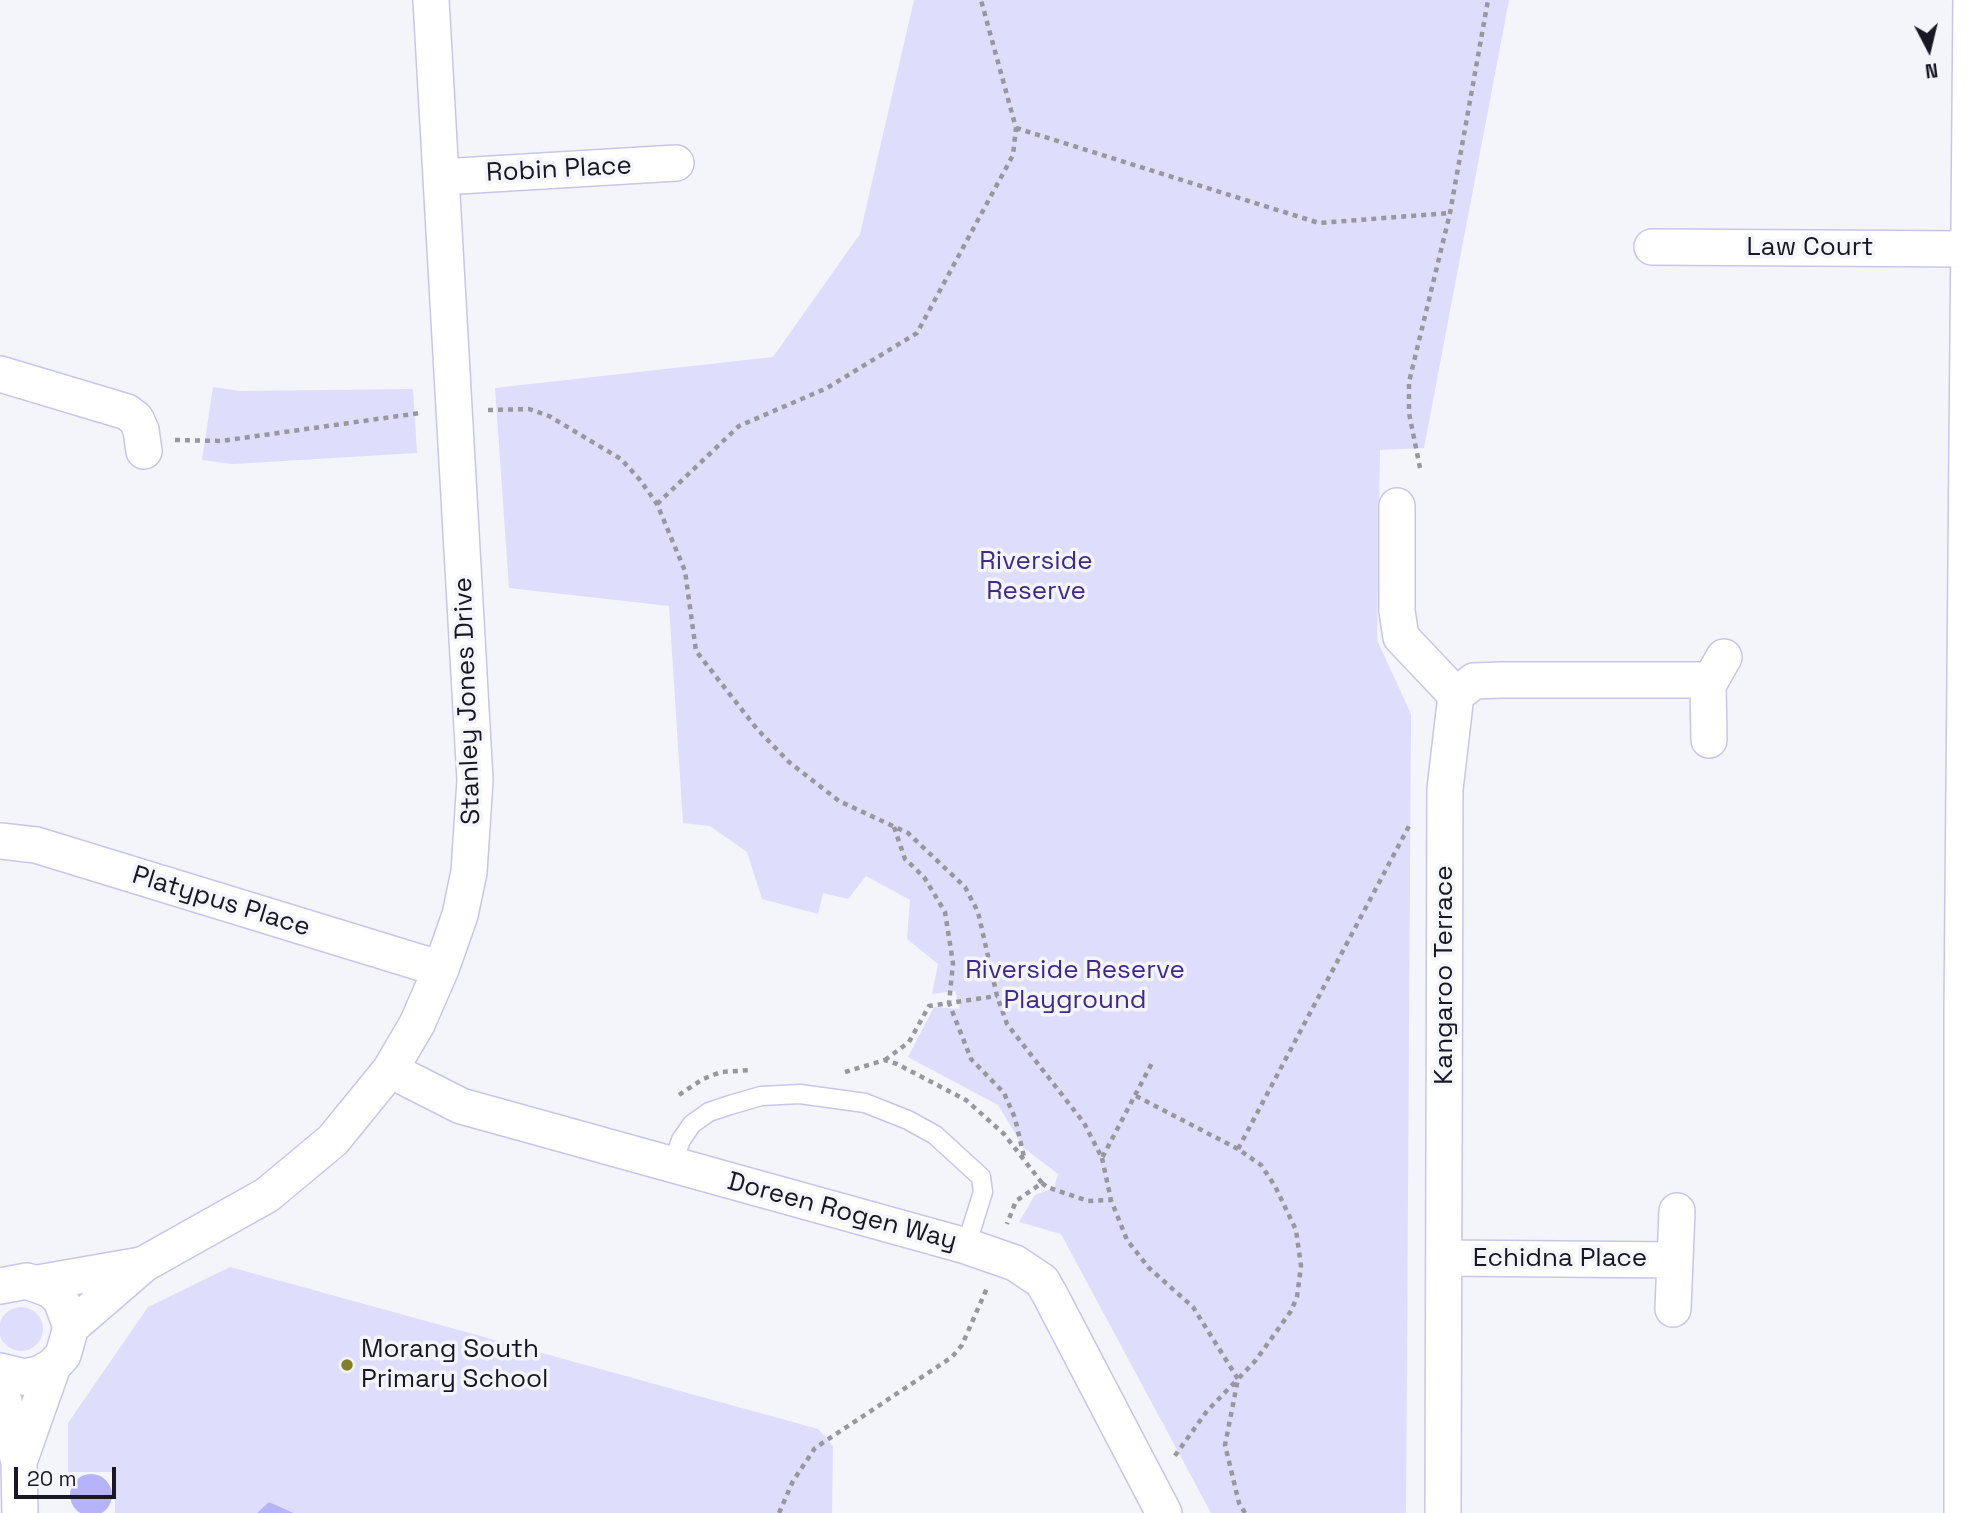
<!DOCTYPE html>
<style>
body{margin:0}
#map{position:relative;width:1978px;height:1513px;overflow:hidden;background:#f4f4fb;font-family:"Space Grotesk",sans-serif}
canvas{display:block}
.north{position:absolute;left:1894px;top:14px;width:70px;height:70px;-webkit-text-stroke:5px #f4f4fb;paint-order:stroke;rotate:173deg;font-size:19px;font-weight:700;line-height:28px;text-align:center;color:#181723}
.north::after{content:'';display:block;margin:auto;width:24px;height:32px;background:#181723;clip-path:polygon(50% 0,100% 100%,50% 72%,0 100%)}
.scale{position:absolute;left:14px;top:1467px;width:102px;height:32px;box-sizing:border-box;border:4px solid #181723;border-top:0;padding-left:9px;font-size:21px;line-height:24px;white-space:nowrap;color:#181723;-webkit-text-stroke:5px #f4f4fb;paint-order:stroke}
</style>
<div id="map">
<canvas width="1978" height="1513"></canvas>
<div class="north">N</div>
<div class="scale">20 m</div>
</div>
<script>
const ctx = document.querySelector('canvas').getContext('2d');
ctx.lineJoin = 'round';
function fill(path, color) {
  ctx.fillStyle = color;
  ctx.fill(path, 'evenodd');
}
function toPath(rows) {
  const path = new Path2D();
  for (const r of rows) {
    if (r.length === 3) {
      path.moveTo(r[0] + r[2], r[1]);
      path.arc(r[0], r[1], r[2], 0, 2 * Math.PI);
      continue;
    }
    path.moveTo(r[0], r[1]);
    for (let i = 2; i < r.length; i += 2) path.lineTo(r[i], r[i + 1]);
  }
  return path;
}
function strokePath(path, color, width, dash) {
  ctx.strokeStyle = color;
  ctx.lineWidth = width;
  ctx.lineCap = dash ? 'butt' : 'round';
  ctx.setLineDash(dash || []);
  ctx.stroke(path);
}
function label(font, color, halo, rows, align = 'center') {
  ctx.font = font + ' "Space Grotesk",sans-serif';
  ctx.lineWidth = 7;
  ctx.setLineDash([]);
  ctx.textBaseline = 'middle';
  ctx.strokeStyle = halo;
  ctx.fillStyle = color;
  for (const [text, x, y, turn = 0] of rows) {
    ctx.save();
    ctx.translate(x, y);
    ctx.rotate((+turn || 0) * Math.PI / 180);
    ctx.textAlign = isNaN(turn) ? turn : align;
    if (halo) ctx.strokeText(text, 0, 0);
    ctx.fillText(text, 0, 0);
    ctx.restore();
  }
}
const green = toPath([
 [914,0,1509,0,1424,448,1380,450,1377,640,1411,714,1406,1513,1211,1513,1061,1234,1019,1222,1035,1195,1054,1188,1058,1174,1024,1148,998,1105,908,1057,934,1007,960,1009,955,991,932,994,938,964,907,939,910,900,866,876,848,899,823,893,818,914,762,899,747,852,710,826,683,823,669,606,509,588,495,388,773,357,860,234],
 [213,387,240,391,413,389,417,453,233,464,202,460],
 [230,1267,818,1429,833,1446,832,1513,295,1513,269,1502,257,1513,115,1513,115,1472,68,1472,68,1423,148,1307],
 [21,1329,22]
]);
const building = toPath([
 [91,1495,21],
 [269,1502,294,1513,257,1513]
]);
const path = toPath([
 [1016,128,1319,223,1450,213],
 [488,410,529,409,549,416,621,459,640,480,657,504,685,571,696,651,757,729,789,762,839,801,908,833,965,887,978,912,997,996,1007,1024,1084,1123,1102,1158,1152,1063],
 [175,440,221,441,420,413],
 [1420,468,1409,413,1409,382,1450,213,1488,0],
 [657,504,739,426,827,388,917,333,1013,155,1016,128,981,0],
 [894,827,905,859,924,877,945,912,953,963,949,1003,997,996],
 [885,1060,909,1042,929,1006,949,1003,971,1059,1004,1093,1015,1118,1024,1157],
 [845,1072,885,1060,897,1064,966,1100,1004,1134,1042,1183,1016,1201,1007,1224],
 [679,1095,703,1079,721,1072,752,1070],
 [1136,1096,1238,1149],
 [1102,1158,1111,1200,1127,1240,1149,1268,1193,1307,1238,1379,1207,1411,1174,1457],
 [1042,1183,1047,1187,1088,1201,1111,1200],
 [779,1513,793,1481,815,1448,952,1357,962,1345,987,1288],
 [1245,1513,1239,1503,1225,1445,1238,1379,1256,1360,1291,1311,1297,1297,1301,1266,1296,1230,1275,1186,1261,1165,1238,1149,1409,826]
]);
const lane = toPath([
 [672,1165,681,1140,692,1124,709,1112,730,1105,761,1096,800,1094,865,1103,908,1120,935,1135,981,1177,983,1192,966,1246]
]);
const street = toPath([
 [442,177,676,163],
 [1652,247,1968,249],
 [0,374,127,412,136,419,141,430,144,451],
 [1397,506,1397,611,1401,637,1456,695],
 [1709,740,1708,685,1724,657],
 [0,841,36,845,441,969],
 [390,1070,461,1106,966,1246,1015,1263,1042,1281,1049,1293,1164,1513],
 [1444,1258,1675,1260],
 [38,1283,141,1265],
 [0,1286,27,1281,51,1290,61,1300,71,1327,63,1355,53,1366,39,1374,24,1377,0,1371],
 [1673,1309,1677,1211],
 [71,1327,144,1264,267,1195,333,1140,390,1070,417,1024,441,969,460,915,469,872,475,780,431,0],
 [0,1386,19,1462,20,1513],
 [19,1462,53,1366],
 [1443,1513,1445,789,1456,695,1474,681,1502,680,1709,680],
 [1962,1513,1962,1013,1971,0]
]);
const markers = [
 [347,1365,7,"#848028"]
];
const streetNames = [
 ["Robin Place",559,170,-3],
 ["Law Court",1810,248],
 ["Stanley Jones Drive",468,701,-92],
 ["Platypus Place",221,902,17],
 ["Kangaroo Terrace",1445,975,-90],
 ["Doreen Rogen Way",842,1212,15],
 ["Echidna Place",1560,1259]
];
const parkNames = [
 ["Riverside",1036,562],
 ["Reserve",1036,592],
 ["Riverside Reserve",1075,971],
 ["Playground",1075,1001]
];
const poiNames = [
 ["Morang South",361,1350],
 ["Primary School",361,1380]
];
fill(green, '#deddfb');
fill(building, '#b7b3f9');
strokePath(lane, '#c7c6e9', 21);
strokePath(street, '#c7c6e9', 38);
strokePath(path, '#9897a0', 4.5, [5, 5]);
strokePath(lane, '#fff', 18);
strokePath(street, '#fff', 35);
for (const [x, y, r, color] of markers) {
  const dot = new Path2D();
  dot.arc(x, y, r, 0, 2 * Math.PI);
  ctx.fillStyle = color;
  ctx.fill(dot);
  strokePath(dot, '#f4f4fb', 2.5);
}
label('26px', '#181723', '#f4f4fb', streetNames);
label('26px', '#40298c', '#f4f4fb', parkNames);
label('26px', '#181723', '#f4f4fb', poiNames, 'left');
</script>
